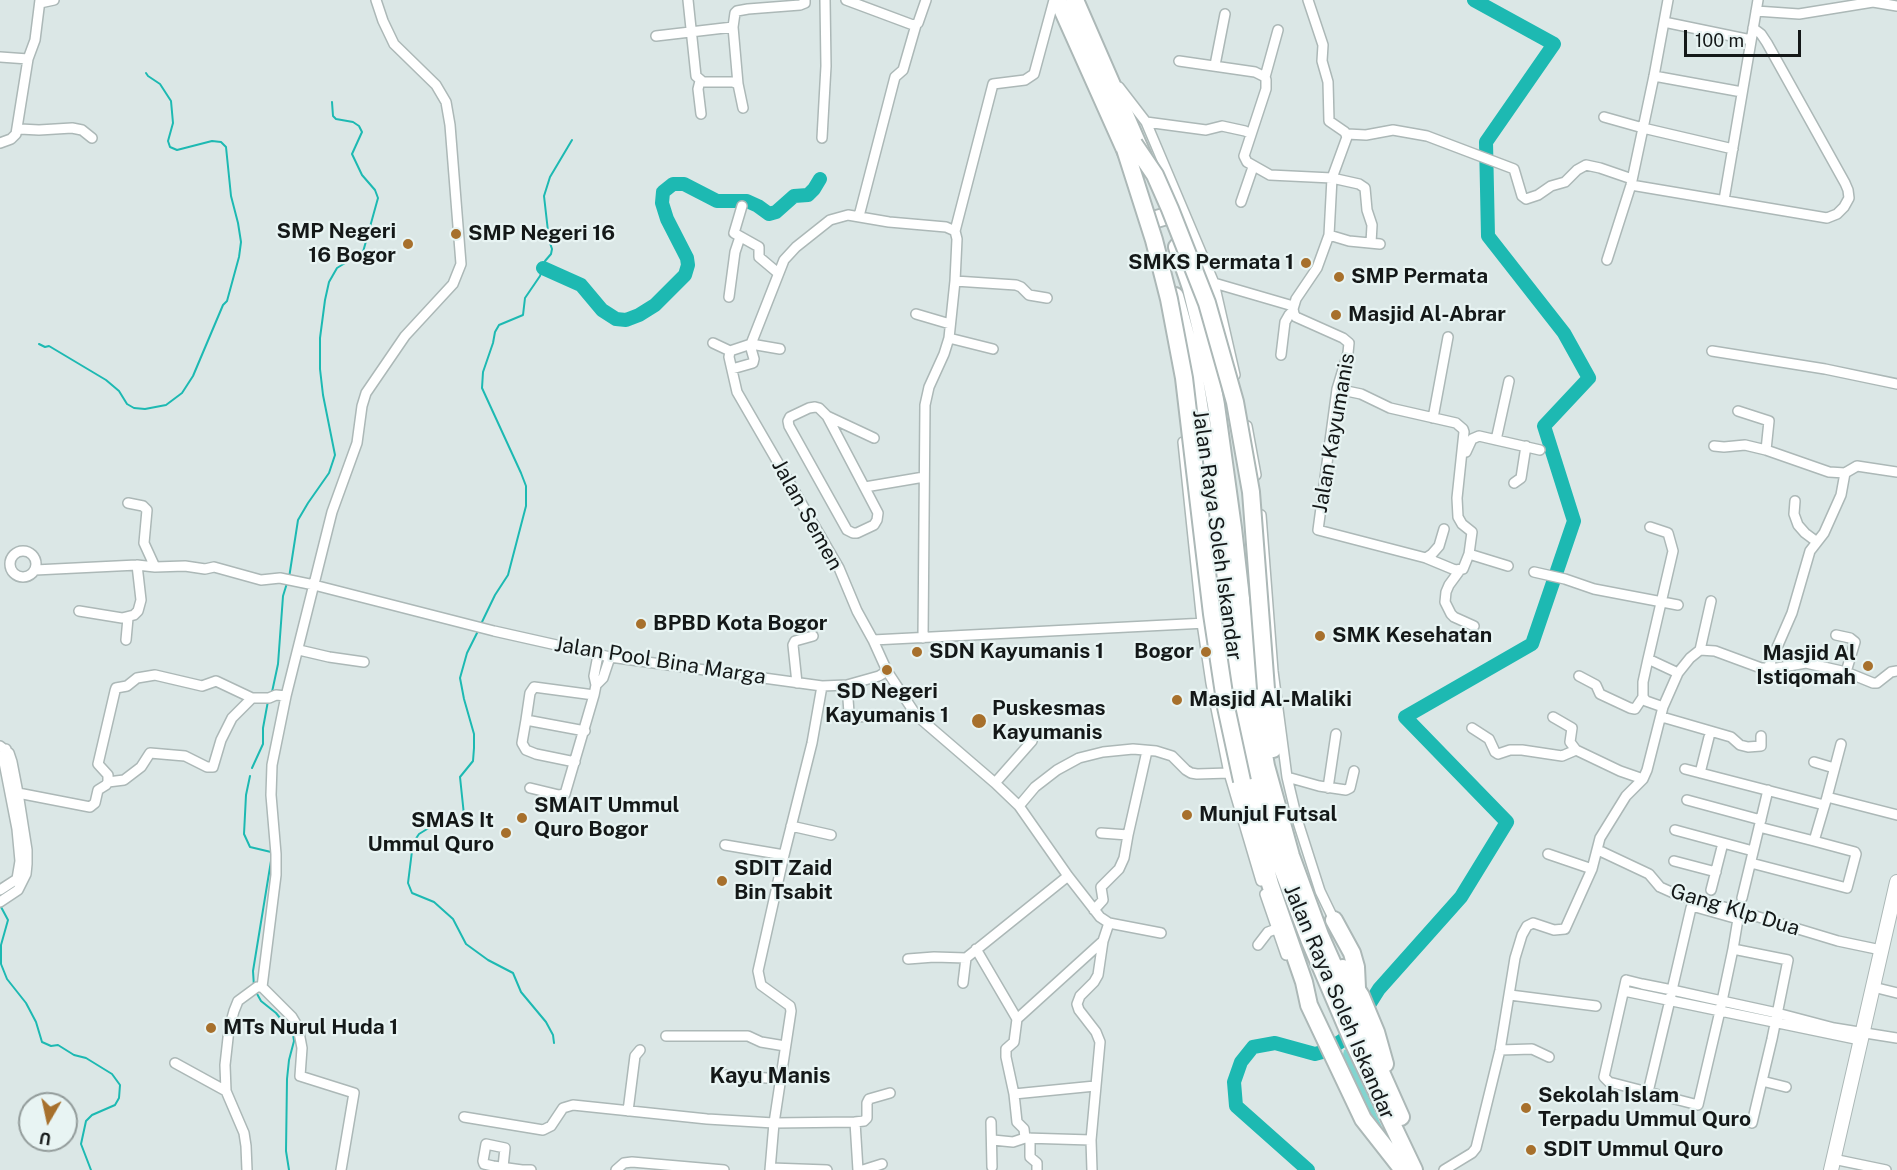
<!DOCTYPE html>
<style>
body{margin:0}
#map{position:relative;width:1897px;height:1170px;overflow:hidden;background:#dbe7e6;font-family:"Public Sans",sans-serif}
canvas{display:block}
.north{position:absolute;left:18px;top:1092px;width:60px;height:60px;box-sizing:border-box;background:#e8f4f3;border:2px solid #939c9b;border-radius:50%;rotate:189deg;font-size:16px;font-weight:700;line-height:24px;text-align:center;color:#141818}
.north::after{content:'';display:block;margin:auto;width:21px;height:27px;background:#a7702c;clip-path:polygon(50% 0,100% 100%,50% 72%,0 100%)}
.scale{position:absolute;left:1684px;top:30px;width:117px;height:27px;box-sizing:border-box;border:3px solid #141818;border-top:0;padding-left:8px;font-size:18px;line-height:21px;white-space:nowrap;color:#141818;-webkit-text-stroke:4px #e8f4f3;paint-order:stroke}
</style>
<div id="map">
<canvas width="1897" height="1170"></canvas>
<div class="north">U</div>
<div class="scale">100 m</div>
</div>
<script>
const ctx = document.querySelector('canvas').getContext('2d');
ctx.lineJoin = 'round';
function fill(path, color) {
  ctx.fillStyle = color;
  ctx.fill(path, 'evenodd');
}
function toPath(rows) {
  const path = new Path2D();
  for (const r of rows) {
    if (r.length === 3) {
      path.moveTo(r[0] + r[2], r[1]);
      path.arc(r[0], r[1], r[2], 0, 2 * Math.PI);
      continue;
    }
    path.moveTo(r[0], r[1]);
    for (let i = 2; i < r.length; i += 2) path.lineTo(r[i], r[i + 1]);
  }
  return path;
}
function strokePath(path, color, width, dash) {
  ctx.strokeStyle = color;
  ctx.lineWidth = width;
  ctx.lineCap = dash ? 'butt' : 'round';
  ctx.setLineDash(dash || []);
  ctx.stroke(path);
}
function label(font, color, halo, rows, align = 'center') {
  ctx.font = font + ' "Public Sans",sans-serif';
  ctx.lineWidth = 4.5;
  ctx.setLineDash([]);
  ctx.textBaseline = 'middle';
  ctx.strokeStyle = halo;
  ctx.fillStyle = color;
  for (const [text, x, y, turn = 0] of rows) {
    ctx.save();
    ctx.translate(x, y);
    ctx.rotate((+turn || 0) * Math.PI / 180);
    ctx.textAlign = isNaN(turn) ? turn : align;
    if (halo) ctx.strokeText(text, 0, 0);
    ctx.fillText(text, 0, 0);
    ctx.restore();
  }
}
const green = toPath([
 [1347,1049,1386,1136,1367,1112,1342,1059,1344,1050]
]);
const stream = toPath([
 [39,344,45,347,49,346,106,380,119,391,127,404,134,408,145,409,166,405,182,393,193,376,223,305,227,301,239,257,241,242,238,223,231,196,226,147,221,142,212,141,177,150,170,147,168,141,173,123,171,101,160,84,148,76,146,73],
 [289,578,298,520,308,503,329,473,335,455,323,395,320,369,320,338,325,300,329,282,337,268,363,252,378,198,375,190,362,175,352,154,362,132,359,126,353,122,336,119,333,116,332,102],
 [481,624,495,595,508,575,526,506,526,486,521,473,482,388,483,372,493,343,495,332,499,325,523,315,525,298,540,276,545,261,551,254,552,249,549,240,544,196,550,177,572,140],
 [479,629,467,653,460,678,464,699,474,734,474,748,473,761,460,777,464,815,463,820,457,823,432,826,419,834,413,843,408,883,412,893,434,902,453,919,466,944,488,960,513,973,521,992,546,1022,553,1035,554,1043],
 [272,692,278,664,283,596,287,583],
 [252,768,263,744,263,728,268,701],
 [250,776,246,795,244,834,250,847,271,852,271,861,253,971,254,987],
 [0,905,8,920,1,945,1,964,7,979,26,1003,36,1022,42,1042,51,1046,58,1045,74,1055,86,1058,112,1074,120,1085,119,1098,115,1105,92,1115,86,1121,81,1144,91,1170],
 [256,992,261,1001,276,1013,293,1034,294,1041,289,1060,287,1079,286,1151,289,1170]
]);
const river = toPath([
 [543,268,581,285,602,310,616,319,626,320,639,315,655,305,685,275,688,265,687,258,667,219,662,203,663,192,673,184,684,184,717,201,747,201,758,206,769,214,776,212,794,196,808,195,814,189,820,179],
 [1308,1170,1236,1106,1234,1082,1241,1062,1253,1047,1275,1043,1315,1054,1326,1051,1343,1040,1360,1019,1379,989,1461,897,1507,822,1405,717,1532,644,1574,521,1544,426,1589,378,1564,333,1488,236,1486,142,1554,44,1474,0]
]);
const street = toPath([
 [688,0,696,76,703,82,733,82,738,84,743,108],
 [846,0,913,25,918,23,926,0],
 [1308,0,1323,45,1322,61,1328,82,1329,121,1345,132,1347,137,1332,178,1329,235,1317,268,1296,299,1293,309,1294,314,1296,317,1343,338,1349,343,1348,353,1337,389,1318,530,1426,558,1455,570,1463,569,1469,554,1472,532,1462,524,1458,517,1457,498,1464,432,1463,429,1456,423,1390,408,1361,394,1337,389],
 [40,3,54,0],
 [1756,11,1799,14,1873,2,1897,6],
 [1664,22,1751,40],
 [656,36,733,27],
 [0,57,28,59],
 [1179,61,1255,72,1265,77,1266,80,1266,89,1244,156,1247,162,1270,175,1332,178,1359,184,1365,188,1367,210,1372,225,1371,243],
 [1215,65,1225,14],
 [1654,76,1742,92],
 [1265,77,1278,30],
 [700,81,698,89,701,114],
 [738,84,733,27,735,13,737,11,748,9,800,5,805,3,805,0],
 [1119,87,1146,122,1214,283,1235,375],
 [1604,117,1643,128,1733,149],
 [1146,122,1206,130,1222,126,1245,131,1251,134],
 [17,131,20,129,39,130,72,128,82,130,92,138],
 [1347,134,1366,135,1393,130,1427,136,1514,169,1522,196,1526,199,1538,195,1551,186,1565,182,1577,170,1586,165,1600,168,1632,179],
 [822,138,826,66,825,0],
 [0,143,11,139,16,134,28,59,35,40,40,0],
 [1631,185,1827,218,1837,214,1844,207,1849,198,1848,190,1845,183,1767,43,1761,34,1753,28],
 [1724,200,1758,0],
 [1241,202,1253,167],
 [742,206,734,233,759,247,759,257,778,273],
 [859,216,895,77,903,70,916,25],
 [1329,235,1349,241,1380,244],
 [1607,260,1631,185,1654,76,1668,0],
 [955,281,1016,285,1021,287,1029,295,1047,298],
 [1209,284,1214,283,1293,306],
 [729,297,735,252,740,237],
 [916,314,950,324],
 [949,338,993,349],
 [713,343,730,351],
 [751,344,780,349],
 [1712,351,1825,369,1897,384],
 [1281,355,1285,322,1289,315,1293,311],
 [732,369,753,363,754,359,750,345],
 [815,407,819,408,827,416,878,513,877,520,874,525,857,533,853,533,847,530,789,426,788,421,790,417,809,408,815,407],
 [1738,411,1769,421,1766,450],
 [827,416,874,438],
 [1433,418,1448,337],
 [1247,426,1256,475],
 [1496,440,1509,381],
 [1196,442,1183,442,1202,623,1211,683,1229,773,1261,881],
 [1714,446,1724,447,1745,445,1766,450,1829,472,1845,473,1857,466,1897,472],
 [1466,452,1472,439,1479,436,1540,450],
 [1514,483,1521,478,1526,446],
 [865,487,924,477],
 [1795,501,1794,514,1798,525,1805,533,1817,542],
 [128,503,143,506,147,510,144,543,155,567],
 [1261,515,1273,671,1287,777,1297,819,1320,891,1334,920],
 [1650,527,1668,533,1673,551,1648,659,1678,673],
 [23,564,13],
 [1469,554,1508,566],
 [1426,558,1432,554,1439,546,1444,529],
 [35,570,137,565,155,567,185,566,205,569,214,567,261,580,280,578,314,585,494,631,610,657,822,686,847,685,879,676,887,671,873,640,857,611,839,568,737,392,729,357,730,351,751,344,784,260,796,247,830,220,848,215,889,222,946,227,955,231],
 [1460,570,1449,585,1446,592,1445,602,1451,614,1454,617,1474,626],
 [1534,572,1565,579,1594,589,1678,605],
 [79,611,122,618,134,615,138,611,141,600,137,565],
 [1836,635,1850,638,1855,642,1846,672],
 [923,638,925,405,929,387,944,354,949,338,955,281,957,239,955,231,993,84,1025,80,1034,74,1054,0],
 [126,640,128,618],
 [873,640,1206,623],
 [299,650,329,657,364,662],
 [1700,650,1711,601],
 [1648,659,1643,682,1643,697,1646,701,1663,707],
 [1768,668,1792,613,1810,551,1824,533,1841,495,1845,473],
 [887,671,916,715,995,783,1019,806,1068,876,1100,917,1109,923,1161,933],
 [1579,676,1596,685,1600,694,1630,708,1635,709,1643,697],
 [797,683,793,645,795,641,813,636],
 [596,685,603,678,610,657],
 [847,685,849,713,851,715,857,717,871,716],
 [1553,717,1572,728,1570,742,1576,750,1620,771,1643,779],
 [1662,717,1731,737,1740,745,1748,747,1761,746,1761,736],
 [526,720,530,693,534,687,594,695],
 [1472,728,1489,739,1495,752,1498,754,1510,750,1522,750,1562,756,1576,750],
 [1841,744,1827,797,1897,815],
 [0,746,9,753,12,762,18,793,27,850,27,864,26,874,18,890,0,902],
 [575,762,536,754,526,750,522,743,526,720,585,731],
 [1814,762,1834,768],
 [1685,769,1824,805],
 [1700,773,1709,737],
 [1287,777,1319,786,1346,790,1350,788,1354,771],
 [108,782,108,775,98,764,115,691,116,688,127,686,137,678,155,675,202,686,216,681,252,698,269,698,276,695,286,696],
 [995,783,1032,741,1033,735],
 [530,788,559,795,565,794,594,695,596,685,594,676,598,655],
 [1328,788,1336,734],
 [18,793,90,807,95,803,98,790,106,785,108,782,124,780,141,767,150,753,185,756,207,767,213,767,221,740,232,718,252,698],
 [1687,800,1761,820],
 [1019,806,1035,787,1057,770,1079,758,1103,752,1133,749,1156,751,1172,756,1186,770,1191,773,1197,774,1229,773],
 [791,826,831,835],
 [1759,827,1814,841],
 [1675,830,1753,851],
 [1101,833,1128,835],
 [725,845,784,855],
 [1598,850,1649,874,1660,887,1680,896,1732,909,1838,941,1881,950],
 [1548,854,1592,869],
 [1674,861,1716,872],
 [1751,863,1847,888,1856,854,1855,852,1814,841,1827,797],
 [0,890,17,879,20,861,17,829,3,757,6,749],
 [1711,890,1723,843],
 [1265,894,1286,955],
 [1742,898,1768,790],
 [1094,910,1103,900,1101,887,1119,869,1124,858,1128,835,1147,751],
 [1258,945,1268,932,1276,929],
 [976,949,1017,1019],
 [1733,949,1788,960,1772,1039,1752,1123],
 [908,959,934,957,966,958,1068,876],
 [963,983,966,958],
 [262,987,276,875,276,854,271,795,272,765,286,696,332,512,357,443,362,406,366,393,405,336,453,284,461,264,450,125,446,102,436,85,394,44,383,21,376,0],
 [262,987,292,1017,298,1027,302,1048,300,1076,354,1093,341,1170],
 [1873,987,1897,993],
 [1624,991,1860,1040],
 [1510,995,1596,1006],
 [666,1036,748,1036,761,1042,785,1046],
 [1500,1050,1532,1049,1549,1057],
 [175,1063,226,1091],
 [726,1075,780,1079],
 [1762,1081,1786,1087],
 [1095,1086,1014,1094,1006,1057,1006,1049,1014,1042,1017,1019,1103,941],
 [1648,1092,1670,1000,1672,990,1691,908,1692,906,1738,919,1733,949,1722,1001,1720,1011,1698,1105,1609,1082,1604,1077,1626,980,1642,984,1672,990,1722,1001,1777,1013,1834,1028,1897,1038],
 [1014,1094,1017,1122,1024,1129,1025,1138,1091,1140],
 [628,1111,635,1056,640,1050],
 [464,1117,543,1130,551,1126,563,1108,573,1105,707,1119,774,1123,855,1122,858,1170],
 [855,1122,864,1121,867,1118,867,1103,869,1099,890,1093],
 [991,1122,992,1167],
 [1030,1138,1030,1157,1037,1163,1037,1170],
 [993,1140,1013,1142,1025,1138],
 [1833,1159,1886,1170],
 [503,1167,505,1148,486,1144,483,1161,484,1164,493,1166,522,1170,531,1170],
 [771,1168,827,1170],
 [247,1170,246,1146,244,1133,226,1091,225,1065,229,1029,234,1011,238,1001,257,987,262,987],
 [616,1170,624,1163,632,1162,724,1170],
 [770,1170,774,1123,791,1011,790,1006,761,985,758,971,784,855,812,743,822,686],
 [863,1170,882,1164],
 [1092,1170,1091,1140,1100,1042,1096,1032,1079,1010,1077,1004,1080,996,1094,982,1098,975,1103,941,1109,923],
 [1444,1170,1472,1153,1476,1148,1500,1050,1515,958,1522,935,1527,926,1533,923,1554,930,1565,929,1592,869,1600,838,1626,796,1643,779,1647,770,1663,707,1678,673,1690,658,1700,650,1715,651,1761,668,1777,668,1806,663,1846,672,1873,683,1877,683,1891,672,1897,671]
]);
const primary = toPath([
 [1831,1170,1897,882]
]);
const highway = toPath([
 [1058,0,1130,161],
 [1075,0,1143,156],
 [1153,220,1167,216],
 [1177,247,1191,288,1205,346,1216,405,1233,528,1249,669,1266,766,1291,856,1320,935,1401,1117],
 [1175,296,1191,354,1210,474,1235,669,1255,771,1267,819,1279,860,1309,939,1353,1042,1414,1170],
 [1266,689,1273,749],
 [1242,781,1270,884,1304,982,1309,1005,1363,1119,1403,1170],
 [1334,920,1352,953,1356,967,1357,988],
 [1343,968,1361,996,1376,1032,1385,1064]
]);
const highwayBridge = toPath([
 [1134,144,1155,175,1170,209,1207,303,1235,402,1251,492,1266,689],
 [1125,149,1154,240,1169,299,1184,378,1212,614,1226,707,1242,781]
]);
const markers = [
 [456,234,6,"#a7702c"],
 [408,244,6,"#a7702c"],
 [1306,263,6,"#a7702c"],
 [1339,277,6,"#a7702c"],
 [1336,315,6,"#a7702c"],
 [641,624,6,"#a7702c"],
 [1320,636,6,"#a7702c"],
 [917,652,6,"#a7702c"],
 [1206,652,6,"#a7702c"],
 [1868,666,6,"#a7702c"],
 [887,670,6,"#a7702c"],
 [1177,700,6,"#a7702c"],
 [979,721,8,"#a7702c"],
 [1187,815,6,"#a7702c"],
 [522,818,6,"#a7702c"],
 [506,833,6,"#a7702c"],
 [722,881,6,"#a7702c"],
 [211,1028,6,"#a7702c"],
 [1526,1108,6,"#a7702c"],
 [1531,1150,6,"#a7702c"]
];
const poiNames = [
 ["SMP Negeri",396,232,"right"],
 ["16 Bogor",396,256,"right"],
 ["SMP Negeri 16",468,234],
 ["SMKS Permata 1",1294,263,"right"],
 ["SMP Permata",1351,277],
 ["Masjid Al-Abrar",1348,315],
 ["BPBD Kota Bogor",653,624],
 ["SMK Kesehatan",1332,636],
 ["SDN Kayumanis 1",929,652],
 ["Bogor",1194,652,"right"],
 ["Masjid Al",1856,654,"right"],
 ["Istiqomah",1856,678,"right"],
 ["SD Negeri",887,692,"center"],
 ["Kayumanis 1",887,716,"center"],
 ["Masjid Al-Maliki",1189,700],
 ["Puskesmas",992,709],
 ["Kayumanis",992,733],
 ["SMAIT Ummul",534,806],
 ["Quro Bogor",534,830],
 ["Munjul Futsal",1199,815],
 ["SMAS It",494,821,"right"],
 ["Ummul Quro",494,845,"right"],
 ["SDIT Zaid",734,869],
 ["Bin Tsabit",734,893],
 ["MTs Nurul Huda 1",223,1028],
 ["Sekolah Islam",1538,1096],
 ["Terpadu Ummul Quro",1538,1120],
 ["SDIT Ummul Quro",1543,1150]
];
const streetNames = [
 ["Jalan Kayumanis",1334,433,-80],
 ["Jalan Semen",807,515,61],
 ["Jalan Raya Soleh Iskandar",1217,535,82],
 ["Jalan Pool Bina Marga",660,661,9],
 ["Gang Klp Dua",1735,910,17],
 ["Jalan Raya Soleh Iskandar",1339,1002,67]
];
const neighbourhoodNames = [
 ["Kayu Manis",770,1076]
];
fill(green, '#82d5d0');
strokePath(stream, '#1db9b2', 2);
strokePath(river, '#1db9b2', 14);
strokePath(street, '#acb8b7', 12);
strokePath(primary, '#acb8b7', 16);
strokePath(highway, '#acb8b7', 20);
strokePath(street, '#fff', 9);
strokePath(primary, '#fff', 14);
strokePath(highway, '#fff', 16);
strokePath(highwayBridge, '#acb8b7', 20, []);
strokePath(highwayBridge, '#fff', 16);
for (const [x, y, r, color] of markers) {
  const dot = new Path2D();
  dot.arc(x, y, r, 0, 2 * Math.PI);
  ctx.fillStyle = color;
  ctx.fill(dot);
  strokePath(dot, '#e8f4f3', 2);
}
label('bold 21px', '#141818', '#e8f4f3', poiNames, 'left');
label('21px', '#141818', '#e8f4f3', streetNames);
label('bold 22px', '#141818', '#e8f4f3', neighbourhoodNames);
</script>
